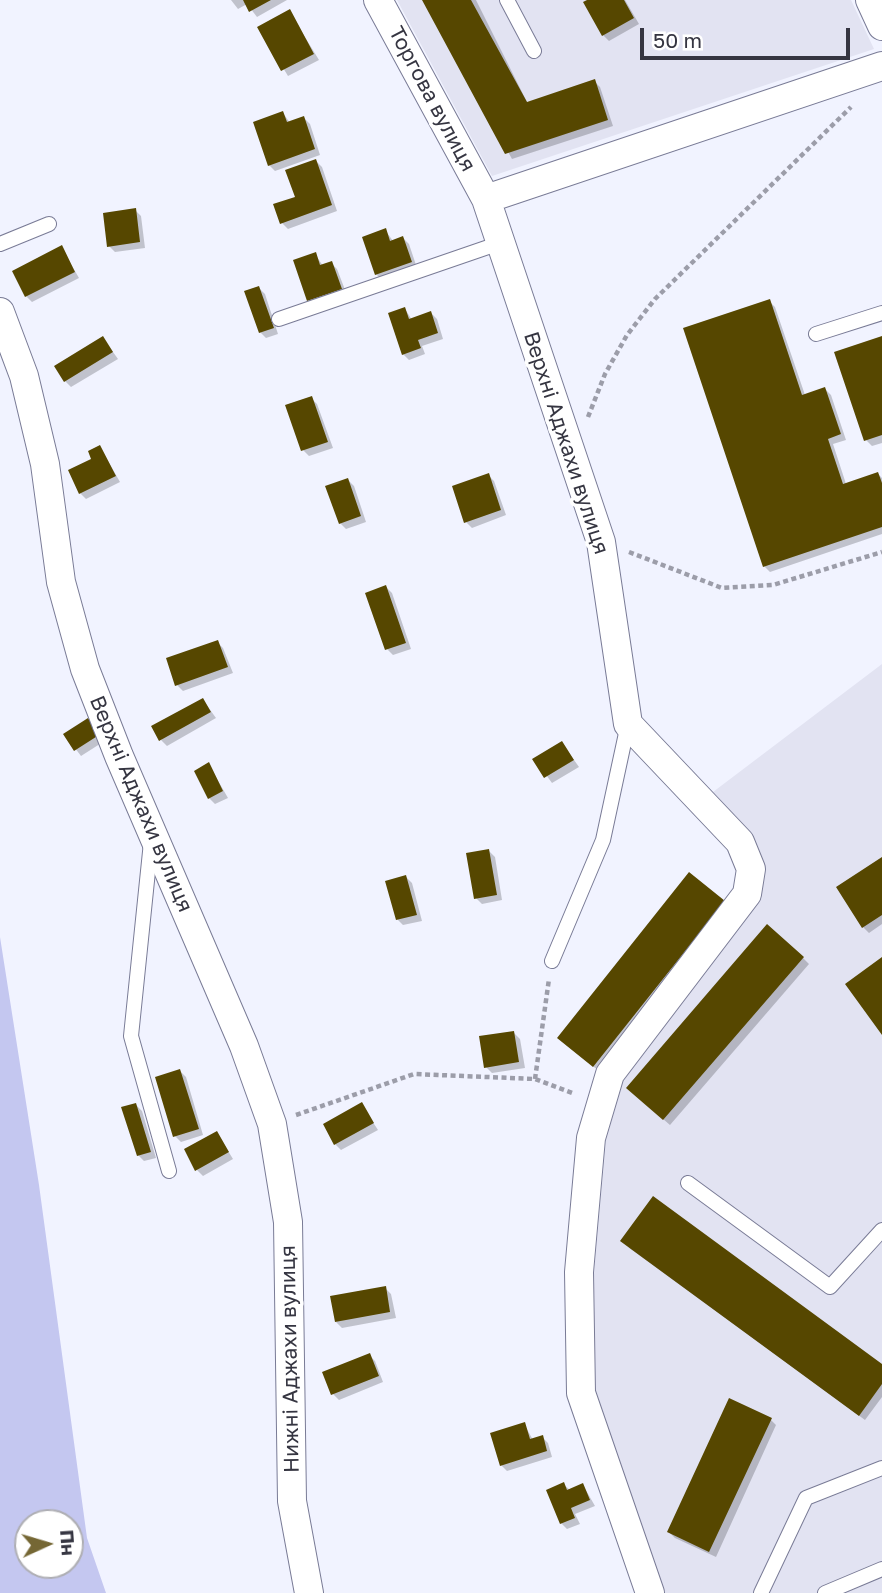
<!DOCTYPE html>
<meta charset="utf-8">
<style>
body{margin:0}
#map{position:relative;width:882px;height:1593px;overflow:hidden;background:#f1f3ff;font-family:"Golos Text",sans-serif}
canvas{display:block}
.north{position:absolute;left:14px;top:1509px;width:70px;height:70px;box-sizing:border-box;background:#fff;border:2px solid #aeaeb3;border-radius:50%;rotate:86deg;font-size:19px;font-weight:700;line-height:28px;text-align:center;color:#353541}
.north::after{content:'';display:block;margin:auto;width:24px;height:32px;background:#756734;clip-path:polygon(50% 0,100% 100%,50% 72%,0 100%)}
.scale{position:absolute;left:640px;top:28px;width:210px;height:32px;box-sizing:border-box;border:4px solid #353541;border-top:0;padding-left:9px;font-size:21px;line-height:24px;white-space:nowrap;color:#353541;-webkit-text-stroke:5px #fff;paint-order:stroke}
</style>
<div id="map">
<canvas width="882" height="1593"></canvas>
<div class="north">Пн</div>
<div class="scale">50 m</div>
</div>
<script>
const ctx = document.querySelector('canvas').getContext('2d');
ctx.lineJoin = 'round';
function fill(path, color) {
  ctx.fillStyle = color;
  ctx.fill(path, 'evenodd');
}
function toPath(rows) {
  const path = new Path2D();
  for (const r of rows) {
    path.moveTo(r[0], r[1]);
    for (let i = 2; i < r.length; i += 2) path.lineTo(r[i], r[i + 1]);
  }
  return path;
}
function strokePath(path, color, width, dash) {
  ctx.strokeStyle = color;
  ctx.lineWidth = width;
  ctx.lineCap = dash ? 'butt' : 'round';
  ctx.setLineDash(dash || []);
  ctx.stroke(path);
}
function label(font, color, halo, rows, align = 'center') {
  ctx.font = font + ' "Golos Text",sans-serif';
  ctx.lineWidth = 7;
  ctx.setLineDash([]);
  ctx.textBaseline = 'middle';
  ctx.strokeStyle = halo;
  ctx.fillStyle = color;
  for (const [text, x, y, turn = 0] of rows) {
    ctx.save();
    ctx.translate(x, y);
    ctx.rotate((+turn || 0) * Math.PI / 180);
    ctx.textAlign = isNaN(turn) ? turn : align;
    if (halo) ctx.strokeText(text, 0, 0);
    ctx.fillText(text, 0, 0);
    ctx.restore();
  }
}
const built = toPath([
 [397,0,851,0,874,49,492,176],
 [882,664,882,1593,665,1593,595,1391,594,1273,606,1140,623,1081,761,899,766,867,753,835,713,792]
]);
const green = toPath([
 [0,937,39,1185,87,1538,106,1593,0,1593],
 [28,1523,70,1523,70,1565,28,1565]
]);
const shadow = toPath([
 [231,0,287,0,257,17,247,4,238,9],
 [424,0,476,0,528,104,594,81,600,87,613,126,512,159],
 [591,0,625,0,639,24,609,41,603,35],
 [289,11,319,60,288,76,259,28],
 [283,113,290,123,304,118,310,124,320,155,275,171,269,165],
 [316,161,322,167,337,211,288,229,282,223],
 [135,210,141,216,145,248,115,252,109,246],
 [385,230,393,241,403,238,409,244,417,268,382,280,376,274],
 [61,247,79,278,32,302,26,296],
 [315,254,323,266,331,263,337,269,347,295,314,306,308,300],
 [259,288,265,294,278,334,266,338,260,332],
 [769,301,775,307,805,395,825,389,831,395,846,440,833,444,846,484,878,474,882,478,882,534,770,572,764,566],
 [405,309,412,320,431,313,437,319,443,339,422,346,425,354,409,360,403,354],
 [103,338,118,359,71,387,65,381],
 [882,338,882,443,872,446,866,440],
 [311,398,317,404,333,448,309,456,303,450],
 [100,447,120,482,86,499,80,493],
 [488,475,494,481,506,515,472,528,466,522],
 [348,480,354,486,366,522,346,529,340,523],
 [386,587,392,593,411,649,393,655,387,649],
 [217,642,223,648,233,673,183,691,177,685],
 [203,700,216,718,167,746,161,740],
 [87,720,103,742,81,756,65,735],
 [562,743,579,767,552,783,535,760],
 [209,765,228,798,215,804,209,798],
 [489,851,495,857,502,900,482,904,476,898],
 [882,859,882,924,869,933,863,927],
 [406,877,412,883,422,921,403,925,397,919],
 [724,902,599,1071,565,1044],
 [803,958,809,964,670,1125,634,1094],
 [514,1033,520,1039,525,1068,492,1073,486,1067],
 [180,1071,186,1077,203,1135,181,1142,175,1136],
 [361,1104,378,1130,341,1150,335,1144],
 [136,1105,142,1111,156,1158,144,1161,138,1155],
 [217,1133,233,1159,203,1176,197,1170],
 [628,1247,882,1366,882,1397,865,1420],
 [385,1288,391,1294,396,1318,342,1328,336,1322],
 [369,1355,375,1361,383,1382,339,1400,333,1394],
 [770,1419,776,1425,716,1557,675,1538,669,1532],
 [524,1424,533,1440,542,1437,548,1443,552,1457,507,1471,501,1465],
 [563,1484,570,1490,583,1485,595,1506,575,1514,580,1524,567,1529,561,1523]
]);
const building = toPath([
 [243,0,271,0,249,12],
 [422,0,471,0,527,102,595,79,608,120,505,154],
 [587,0,624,0,634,18,602,36,583,2],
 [290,9,314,54,281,71,257,27],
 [283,111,287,122,304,116,315,149,268,166,253,122],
 [316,159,332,205,280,224,273,204,295,197,285,170],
 [136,208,140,242,107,247,103,213],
 [386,228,390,241,403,236,412,262,375,275,362,237],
 [62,245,75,272,25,297,12,271],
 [316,252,320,265,332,261,342,289,307,301,293,260],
 [259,286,274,328,259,333,244,291],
 [770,299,802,395,825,387,841,434,828,439,843,484,878,472,882,483,882,527,763,567,683,328],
 [405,307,409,319,431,311,438,333,418,340,421,348,402,355,388,313],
 [103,336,113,352,64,382,54,366],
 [882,336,882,435,864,441,834,352],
 [312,396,328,442,301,451,285,405],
 [100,445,116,476,79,494,68,470,91,459,88,451],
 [489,473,501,510,464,523,452,486],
 [348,478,361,516,339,524,325,486],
 [386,585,406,643,385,650,365,593],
 [218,640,228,667,175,686,166,658],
 [203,698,211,712,159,741,151,726],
 [88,718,99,735,74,751,63,734],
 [562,741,574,760,544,778,532,759],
 [209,762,223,791,208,799,194,771],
 [489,849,497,895,474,899,466,853],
 [882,857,882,915,862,928,836,887],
 [689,872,725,901,593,1067,557,1038],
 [406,875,417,915,396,920,385,881],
 [767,924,804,957,663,1120,626,1088],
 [882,957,882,1035,845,984],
 [514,1031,519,1062,484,1068,479,1036],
 [180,1069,199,1129,173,1137,155,1077],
 [362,1102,374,1123,334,1145,323,1124],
 [136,1103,151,1152,137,1156,121,1107],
 [217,1131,229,1152,195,1171,184,1149],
 [653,1196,882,1364,882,1384,859,1416,620,1241],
 [386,1286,390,1312,335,1322,330,1296],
 [370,1353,379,1376,331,1395,322,1372],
 [729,1398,772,1418,709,1552,667,1532],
 [525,1422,530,1439,543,1435,547,1451,500,1466,490,1433],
 [564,1482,567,1490,583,1483,590,1500,571,1508,575,1518,560,1524,546,1490]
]);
const path = toPath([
 [588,417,605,374,627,335,655,299,851,107],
 [629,552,722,588,773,585,882,552],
 [535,1079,549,979],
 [296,1115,414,1074,535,1079,575,1094]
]);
const lane = toPath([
 [507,0,534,51],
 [0,244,49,224],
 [279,319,500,243],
 [816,334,882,313],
 [151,842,131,1036,169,1171],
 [552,961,603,840,628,724],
 [688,1183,830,1287,882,1230],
 [761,1593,806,1498,882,1468],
 [825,1593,882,1569]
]);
const street = toPath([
 [378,0,486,199,601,542,628,724,740,842,751,869,747,894,610,1074,591,1138,579,1272,581,1393,650,1593],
 [870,0,882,26],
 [486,199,882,66],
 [0,312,24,376,45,464,61,582,85,669,119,756,244,1046,272,1124,288,1222,292,1501,309,1593]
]);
const streetNames = [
 ["Торгова вулиця",432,99,62],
 ["Верхні Аджахи вулиця",566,443,72],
 ["Верхні Аджахи вулиця",141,804,67],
 ["Нижні Аджахи вулиця",290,1359,-91]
];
fill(built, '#e2e3f2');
fill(green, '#c4c7f0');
fill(shadow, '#0003');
fill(building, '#564700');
strokePath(lane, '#797b96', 16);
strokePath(street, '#797b96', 30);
strokePath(path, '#9c9da9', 4.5, [5, 3.5]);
strokePath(lane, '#fff', 14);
strokePath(street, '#fff', 28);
label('21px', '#353541', '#fff', streetNames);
</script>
